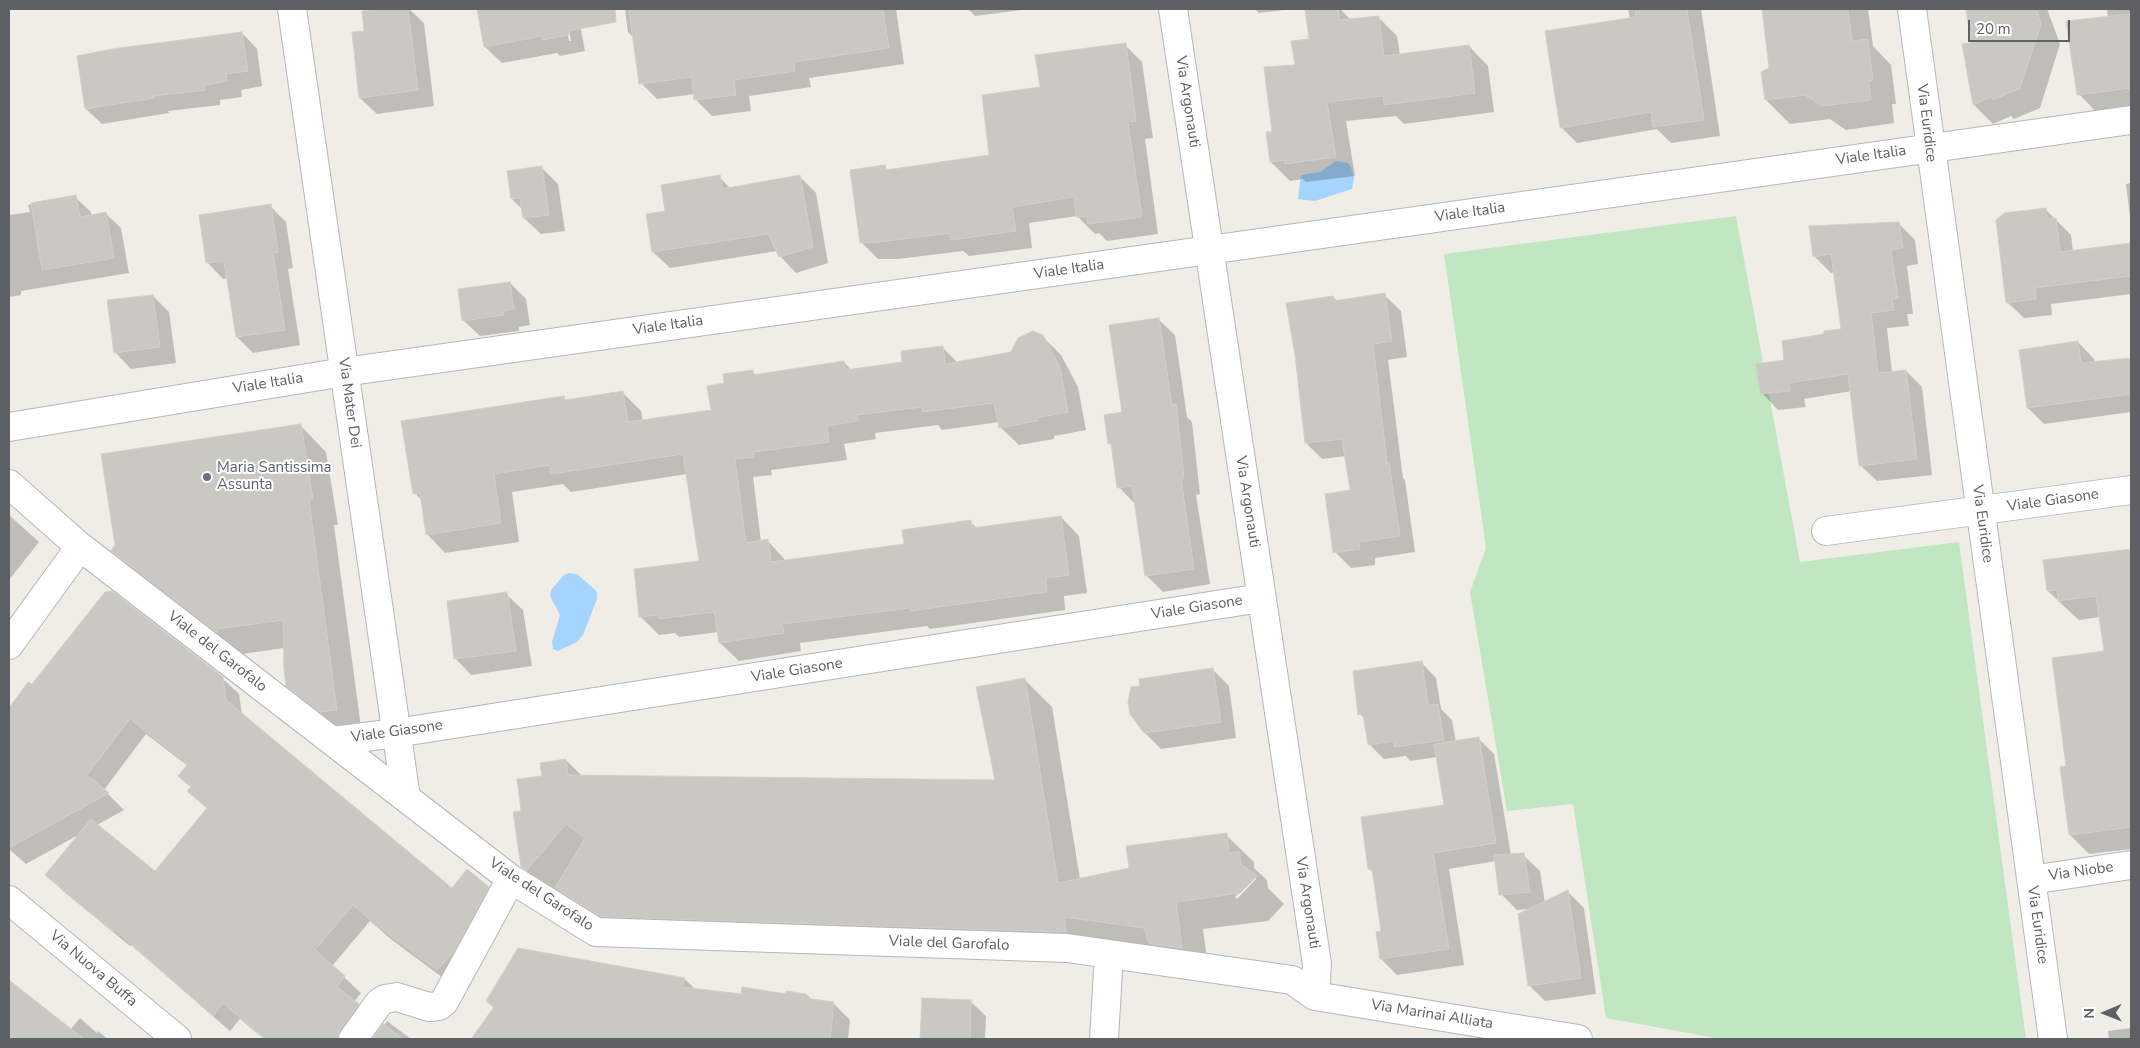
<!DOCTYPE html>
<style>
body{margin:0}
#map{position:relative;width:2140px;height:1048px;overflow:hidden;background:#efede5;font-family:"Nunito Sans",sans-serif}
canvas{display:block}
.frame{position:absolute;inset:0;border:10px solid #5d6065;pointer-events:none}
.north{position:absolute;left:2080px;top:988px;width:50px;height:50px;-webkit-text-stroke:4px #fff;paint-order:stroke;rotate:269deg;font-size:14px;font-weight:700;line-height:20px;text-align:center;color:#5d6065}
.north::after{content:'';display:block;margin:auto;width:18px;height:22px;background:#5d6065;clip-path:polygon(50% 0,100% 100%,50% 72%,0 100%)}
.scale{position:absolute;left:1968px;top:20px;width:102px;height:22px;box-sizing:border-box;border:2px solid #5d6065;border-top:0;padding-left:6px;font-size:15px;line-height:18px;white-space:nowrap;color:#5d6065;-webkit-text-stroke:4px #fff;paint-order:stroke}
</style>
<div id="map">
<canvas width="2140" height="1048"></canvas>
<div class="frame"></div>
<div class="north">N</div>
<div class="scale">20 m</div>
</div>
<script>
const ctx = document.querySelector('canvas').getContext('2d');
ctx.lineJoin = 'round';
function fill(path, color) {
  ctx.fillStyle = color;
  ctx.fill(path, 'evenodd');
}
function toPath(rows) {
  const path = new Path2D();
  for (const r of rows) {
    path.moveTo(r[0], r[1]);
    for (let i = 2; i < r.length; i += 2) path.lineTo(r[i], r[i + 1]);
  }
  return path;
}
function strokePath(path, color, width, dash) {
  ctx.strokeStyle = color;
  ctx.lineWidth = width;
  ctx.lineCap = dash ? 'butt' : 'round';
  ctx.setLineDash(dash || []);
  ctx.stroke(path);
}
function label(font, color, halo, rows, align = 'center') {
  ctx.font = font + ' "Nunito Sans",sans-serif';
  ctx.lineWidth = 4;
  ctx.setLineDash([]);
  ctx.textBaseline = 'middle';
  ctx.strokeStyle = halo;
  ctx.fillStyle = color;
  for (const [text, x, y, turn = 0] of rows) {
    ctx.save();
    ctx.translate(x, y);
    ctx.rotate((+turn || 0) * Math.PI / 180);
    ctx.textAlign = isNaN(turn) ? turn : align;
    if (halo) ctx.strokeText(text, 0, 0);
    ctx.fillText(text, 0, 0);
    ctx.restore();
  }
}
const green = toPath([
 [1736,216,1800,562,1959,542,2026,1039,1721,1039,1606,1018,1573,804,1507,811,1470,592,1486,548,1444,254]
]);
const water = toPath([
 [1336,161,1348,163,1351,167,1354,178,1352,189,1315,201,1298,199,1301,175,1320,172],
 [569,573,577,574,593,588,597,592,597,599,583,635,577,642,558,651,553,649,552,642,560,615,550,596,551,590,564,575]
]);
const shadow = toPath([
 [391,9,409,9,424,23,434,106,377,114,360,98,365,32,363,12],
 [478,9,563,9,569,41,571,41,565,9,577,9,585,51,560,56,557,53,502,63,485,47],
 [625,9,896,9,904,64,809,78,811,87,749,96,751,111,712,116,696,100,695,94,657,99,641,83,634,38,628,32],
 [968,9,1029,9,975,16],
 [1255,9,1293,9,1259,13],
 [1306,9,1340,9,1351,20,1378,17,1397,36,1400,55,1469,46,1488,66,1494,112,1404,124,1396,116,1346,121,1355,176,1306,182,1303,179,1290,181,1271,162,1274,133,1296,66,1310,40],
 [1628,9,1701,9,1720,136,1671,143,1657,129,1577,143,1561,127,1630,19],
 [1797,9,1868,9,1873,46,1891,65,1896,104,1892,104,1894,123,1846,130,1830,119,1790,124,1766,100,1770,69,1798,21],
 [1968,9,2047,9,2060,44,2040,108,2014,119,2011,116,1993,124,1974,105,1964,45,1972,44],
 [2107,9,2131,9,2131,114,2102,118,2079,94,2108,18],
 [242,33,257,49,262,86,241,90,242,97,220,100,220,105,168,111,169,113,102,124,86,109],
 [1125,45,1142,62,1153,138,1145,139,1158,234,1107,241,1099,233,1095,234,1077,216,1029,223,1032,248,969,256,963,251,898,259,878,259,861,242,884,167,889,171,990,156,1041,88],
 [542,168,558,184,565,231,541,234,524,218,523,210,512,199],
 [719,177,731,189,800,177,816,193,828,263,796,273,780,256,777,251,670,268,653,252],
 [2131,183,2131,225,2126,184],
 [75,197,91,212,91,216,105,213,121,228,129,273,21,291,21,295,9,297,9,215,30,212,28,205],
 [270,206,286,222,293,268,288,269,300,345,253,353,237,337,228,278,223,279,208,263],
 [2045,209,2071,235,2073,252,2131,244,2131,294,2051,304,2052,315,2024,318,2007,302],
 [1899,224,1915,240,1918,264,1907,266,1913,314,1907,314,1909,326,1887,328,1892,372,1906,371,1922,387,1932,475,1877,481,1860,465,1852,391,1804,399,1806,407,1778,410,1762,393,1786,361,1826,335,1843,330,1835,272,1831,273,1815,257],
 [510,283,526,299,530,325,519,327,519,331,480,336,463,320],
 [1384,295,1401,311,1407,357,1388,360,1403,478,1405,480,1415,552,1375,558,1375,565,1351,568,1335,552,1351,491,1346,456,1322,459,1306,443,1333,297,1337,301],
 [153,296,169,312,176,363,131,369,115,352],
 [1158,319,1175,335,1187,417,1192,422,1200,494,1196,495,1210,584,1163,592,1146,575,1135,504,1119,487,1112,446,1109,443,1123,413],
 [1042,336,1061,355,1078,387,1086,430,1054,436,1054,439,1019,445,1000,427,999,422,942,430,938,425,875,433,876,439,844,444,847,460,771,470,772,475,753,477,761,542,767,540,786,561,905,545,970,522,978,529,1061,517,1079,536,1087,593,1064,596,1065,610,930,629,927,626,800,643,801,651,739,661,720,643,719,632,679,637,675,633,659,635,640,616,700,563,687,474,571,492,563,484,512,492,519,542,445,553,427,534,422,501,415,493,564,398,567,401,623,393,641,411,643,421,712,411,726,384,752,371,757,376,844,362,852,371,904,363,942,347,958,363,1012,353],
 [2078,342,2094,359,2095,363,2131,360,2131,412,2044,424,2028,408],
 [301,426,326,452,338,525,334,525,362,735,347,737,314,712,288,685,284,648,242,654,139,577,113,551],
 [9,515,39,542,9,580],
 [2131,551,2131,849,2089,854,2070,835,2068,767,2106,652,2100,617,2079,620,2068,610,2048,591,2045,562],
 [506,594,523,610,532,666,471,675,455,658],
 [1422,663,1436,678,1441,709,1452,720,1456,742,1478,738,1494,754,1511,855,1523,855,1540,871,1545,903,1568,892,1584,908,1596,994,1545,1001,1529,985,1529,909,1517,910,1501,894,1496,861,1449,869,1464,965,1397,975,1381,959,1382,932,1374,873,1369,869,1446,806,1437,757,1410,761,1406,756,1384,759,1369,744,1365,719,1360,714],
 [1212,669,1229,686,1236,738,1161,749,1145,733],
 [222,678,239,694,242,715,452,890,488,888,505,904,454,986,392,940,370,921,332,966,361,993,354,1002,374,1022,362,1039,264,1039,240,1019,230,1031,131,945,130,946,63,891,47,875,80,834,26,864,9,849,9,710,29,684,32,686],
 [146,734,188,766,180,776,192,788,189,791,208,809,155,872,97,825,124,810,104,790],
 [1024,679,1052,707,1080,879,1131,869,1226,835,1254,862,1254,868,1267,880,1268,888,1284,904,1268,921,1203,929,1209,975,1161,953,629,944,584,915,560,891,555,897,550,894,522,866,522,812,543,777,566,760,582,776,996,781],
 [1255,877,1256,879,1237,899,1235,897],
 [685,979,696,990,833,1003,850,1020,848,1039,473,1039,494,1008,487,1001],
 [9,982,70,1030,80,1018,97,1033,98,1031,108,1039,9,1039],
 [923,999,970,1001,986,1016,985,1039,920,1039],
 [387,1021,411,1039,374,1039],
 [2131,1028,2131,1039,2109,1039,2108,1031]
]);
const building = toPath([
 [381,9,408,9,418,90,359,98,352,32,364,31,362,11,381,9],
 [477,9,615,9,616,22,568,31,569,35,542,40,542,36,484,47,477,9],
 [629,9,883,9,889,48,794,62,795,71,734,80,736,95,694,100,692,77,639,84,629,9],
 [1305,9,1338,9,1339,20,1379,16,1384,56,1469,45,1475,93,1384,105,1383,96,1327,102,1336,157,1285,164,1285,160,1270,162,1266,132,1272,132,1264,67,1295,65,1291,41,1309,39,1305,9],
 [1635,9,1687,9,1704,120,1653,127,1651,112,1560,128,1545,31,1636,17,1635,9],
 [1762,9,1848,9,1852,41,1868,39,1873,80,1869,81,1871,100,1822,106,1805,95,1765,100,1761,72,1769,68,1762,9],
 [1966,9,2036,9,2041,24,2020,88,1993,100,1991,97,1973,105,1962,44,1971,43,1966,9],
 [2131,14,2131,88,2077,95,2066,21,2131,14],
 [242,32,248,71,226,74,227,81,205,85,205,90,154,96,154,98,85,109,77,56,112,49,242,32],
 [1126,43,1136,121,1128,122,1142,217,1088,224,1087,216,1076,217,1074,197,1012,207,1016,231,951,240,950,233,880,242,860,243,850,170,885,165,886,170,989,155,982,95,1040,87,1035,55,1126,43],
 [542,166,549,215,523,218,520,198,511,199,507,171,542,166],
 [720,175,722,189,800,175,813,247,779,257,768,234,652,252,646,214,665,211,661,185,720,175],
 [76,195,80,217,106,212,114,258,42,270,31,203,76,195],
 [271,204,278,252,273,253,285,330,236,337,224,261,206,263,199,215,271,204],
 [2046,208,2047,219,2056,218,2060,252,2131,243,2131,276,2035,288,2036,299,2006,303,1996,220,2004,213,2046,208],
 [1899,222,1903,248,1891,250,1898,298,1892,299,1894,310,1871,313,1878,373,1906,370,1917,459,1859,466,1848,374,1789,383,1790,391,1760,394,1756,364,1784,360,1782,341,1824,334,1824,331,1841,329,1831,254,1813,257,1809,226,1899,222],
 [510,282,514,309,503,311,504,315,462,321,458,289,510,282],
 [1385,293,1392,341,1373,344,1387,463,1389,463,1400,536,1359,542,1360,549,1333,553,1325,494,1350,490,1342,439,1305,443,1295,355,1286,303,1333,296,1334,301,1385,293],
 [153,295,160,347,114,353,107,300,153,295],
 [1159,318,1172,405,1176,404,1184,478,1181,479,1194,569,1145,576,1132,486,1117,488,1111,443,1108,444,1104,415,1122,412,1109,325,1159,318],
 [1033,331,1043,335,1060,367,1068,412,1036,418,1036,421,999,428,994,403,923,412,922,407,857,415,858,421,827,426,829,442,754,452,754,457,735,459,746,543,768,539,771,562,904,544,902,530,971,520,972,528,1061,516,1069,575,1046,578,1047,592,910,611,910,608,782,624,784,633,719,643,714,612,659,619,658,615,639,617,634,569,699,561,683,454,551,474,550,465,494,474,501,523,426,535,420,493,413,494,401,421,564,396,565,400,623,391,628,422,711,410,707,386,724,383,723,374,753,370,753,375,844,361,846,370,902,362,901,351,943,346,945,364,1011,352,1018,338,1033,331],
 [2078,341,2081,363,2131,358,2131,394,2027,408,2019,350,2078,341],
 [301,424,313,499,309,500,337,710,320,712,286,686,284,669,283,620,217,629,217,633,111,551,115,545,101,454,301,424],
 [2131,549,2131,827,2069,835,2060,767,2066,766,2052,658,2104,651,2096,596,2058,601,2057,590,2047,591,2043,560,2131,549],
 [112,591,223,677,226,700,452,888,467,869,489,887,452,954,437,970,374,923,353,905,315,950,345,976,337,987,359,1004,340,1030,338,1039,265,1039,223,1003,213,1016,114,929,113,931,45,875,91,819,155,871,207,808,187,791,191,787,178,776,188,764,130,719,87,775,109,793,9,848,9,708,28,682,32,684,105,592,112,591],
 [507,592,516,651,454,659,447,601,507,592],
 [1422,661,1428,705,1438,704,1444,740,1394,747,1394,741,1368,745,1363,714,1358,715,1353,671,1422,661],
 [1213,668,1221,722,1144,733,1130,714,1128,702,1131,687,1140,686,1139,679,1213,668],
 [1025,678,1058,883,1129,868,1126,846,1227,833,1229,853,1239,851,1241,864,1257,876,1240,893,1176,902,1182,948,1149,943,1144,928,1064,917,1066,932,601,917,555,888,585,838,566,824,527,870,521,867,513,812,521,811,517,779,542,776,540,763,566,759,568,775,995,780,976,687,1025,678],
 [1479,737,1496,843,1433,853,1449,949,1380,959,1376,932,1381,931,1372,869,1368,869,1361,817,1444,805,1434,744,1479,737],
 [1524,853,1530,892,1499,895,1494,855,1524,853],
 [1568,890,1581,978,1528,986,1518,914,1568,890],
 [518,948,685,978,682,987,741,994,742,987,786,994,786,991,806,994,811,999,834,1002,830,1039,471,1039,494,1007,486,1001,518,948],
 [9,980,84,1039,9,1039,9,980],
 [922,998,971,1000,970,1039,920,1039,922,998],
 [383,1024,403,1039,372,1039,383,1024]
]);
const minor = toPath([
 [292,9,406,798],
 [1173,9,1317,964,1315,996],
 [1912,9,2053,1039],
 [9,427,344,372,2131,120],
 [9,484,78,545,511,879,596,932,1067,948,1292,980,1315,996,1578,1039],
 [1826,531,2131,490],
 [9,645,72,558,78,545],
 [333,741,396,733,1261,598],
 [2031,880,2131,865],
 [9,900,177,1039],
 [353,1039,379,1003,385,999,397,997,429,1007,439,1006,444,1002,511,879],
 [1104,1039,1109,954]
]);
const markers = [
 [207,477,5,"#6b7280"]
];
const streetNames = [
 ["Via Argonauti",1187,102,81],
 ["Via Euridice",1926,123,83],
 ["Viale Italia",1871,156,-8],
 ["Viale Italia",1470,213,-8],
 ["Viale Italia",1069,270,-8],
 ["Viale Italia",668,326,-8],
 ["Viale Italia",268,384,-9],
 ["Via Mater Dei",349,403,82],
 ["Viale Giasone",2053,501,-8],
 ["Via Argonauti",1247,502,81],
 ["Via Euridice",1982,524,82],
 ["Viale Giasone",1197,608,-9],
 ["Viale del Garofalo",217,652,38],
 ["Viale Giasone",797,671,-9],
 ["Viale Giasone",397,732,-8],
 ["Via Niobe",2081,872,-8],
 ["Viale del Garofalo",541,895,33],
 ["Via Argonauti",1307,903,81],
 ["Via Euridice",2037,925,82],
 ["Viale del Garofalo",949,944,2],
 ["Via Nuova Buffa",93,969,40],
 ["Via Marinai Alliata",1432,1015,9]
];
const worshipNames = [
 ["Maria Santissima",217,468],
 ["Assunta",217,485]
];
fill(green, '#c1e7c2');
fill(water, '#a5d5ff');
fill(shadow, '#0003');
fill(building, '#cac8c2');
strokePath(building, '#d4cfc3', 1);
strokePath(minor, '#b5b7bc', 30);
strokePath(minor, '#fff', 28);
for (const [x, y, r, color] of markers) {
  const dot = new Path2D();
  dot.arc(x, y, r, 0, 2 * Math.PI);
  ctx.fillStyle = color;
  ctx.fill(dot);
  strokePath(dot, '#fff', 2);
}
label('15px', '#5d6065', '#fff', streetNames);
label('15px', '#5b616d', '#fff', worshipNames, 'left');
</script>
